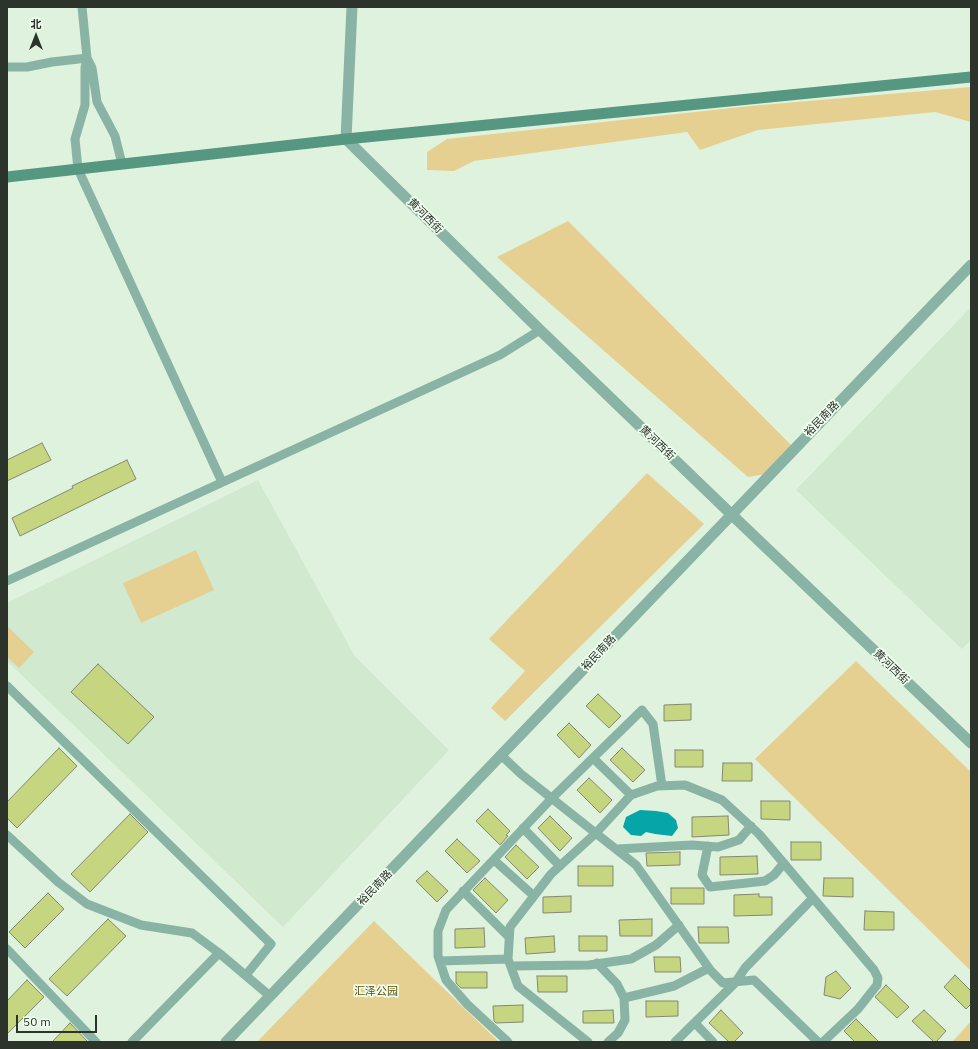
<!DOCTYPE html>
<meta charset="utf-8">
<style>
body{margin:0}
#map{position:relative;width:978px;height:1049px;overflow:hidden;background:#dff2de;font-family:"IBM Plex Sans","Noto Sans SC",sans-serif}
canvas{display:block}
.frame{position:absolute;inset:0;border:8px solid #2c332b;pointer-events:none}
.north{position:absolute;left:16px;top:16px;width:40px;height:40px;-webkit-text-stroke:3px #effeee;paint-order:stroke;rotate:0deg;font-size:11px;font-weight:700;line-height:16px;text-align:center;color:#2c332b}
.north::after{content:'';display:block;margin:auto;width:14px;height:18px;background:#2c332b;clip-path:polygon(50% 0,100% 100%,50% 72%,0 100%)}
.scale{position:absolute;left:16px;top:1015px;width:81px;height:18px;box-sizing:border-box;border:2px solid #2c332b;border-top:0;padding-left:5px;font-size:12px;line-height:14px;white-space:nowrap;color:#2c332b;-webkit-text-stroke:3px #effeee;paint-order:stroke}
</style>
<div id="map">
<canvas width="978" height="1049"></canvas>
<div class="frame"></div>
<div class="north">北</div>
<div class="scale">50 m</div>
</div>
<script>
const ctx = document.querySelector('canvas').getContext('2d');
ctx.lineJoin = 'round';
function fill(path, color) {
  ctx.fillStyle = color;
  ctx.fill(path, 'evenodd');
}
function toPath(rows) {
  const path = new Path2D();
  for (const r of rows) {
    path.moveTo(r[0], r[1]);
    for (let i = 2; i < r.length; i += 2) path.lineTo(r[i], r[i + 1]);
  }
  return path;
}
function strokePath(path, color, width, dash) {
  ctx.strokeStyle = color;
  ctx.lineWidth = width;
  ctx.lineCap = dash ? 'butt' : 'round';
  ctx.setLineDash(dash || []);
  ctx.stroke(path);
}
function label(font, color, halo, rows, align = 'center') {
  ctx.font = font + ' "IBM Plex Sans","Noto Sans SC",sans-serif';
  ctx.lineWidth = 3.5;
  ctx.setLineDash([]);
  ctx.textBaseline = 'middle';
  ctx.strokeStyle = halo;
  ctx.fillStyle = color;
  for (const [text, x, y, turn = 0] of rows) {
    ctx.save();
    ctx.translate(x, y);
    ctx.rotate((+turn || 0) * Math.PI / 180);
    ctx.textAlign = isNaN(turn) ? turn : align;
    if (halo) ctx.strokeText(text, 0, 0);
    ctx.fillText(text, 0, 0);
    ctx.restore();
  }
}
const built = toPath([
 [971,307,971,640,962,649,796,490],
 [258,480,354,655,449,750,283,927,7,661,7,603]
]);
const green = toPath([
 [971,87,971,122,935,112,758,130,700,150,687,132,474,161,454,171,427,170,427,152,447,139,750,106],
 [568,221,794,448,766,474,748,477,497,257],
 [647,473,704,524,505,721,491,708,525,671,489,639],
 [196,550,214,590,141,623,123,583],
 [7,626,34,652,19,668,7,657],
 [856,661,971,772,971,971,755,759],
 [374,921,499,1042,257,1042],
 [971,1021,971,1042,952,1042]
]);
const water = toPath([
 [640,810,656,811,668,813,676,820,678,828,672,836,655,834,646,832,641,836,631,835,623,827,626,817]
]);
const building = toPath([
 [42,443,51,460,7,481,7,460,42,443],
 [127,460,136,479,20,536,12,518,73,488,72,486,127,460],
 [98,664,154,717,128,744,71,692,98,664],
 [598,694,621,716,609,728,586,706,598,694],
 [691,704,691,720,664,721,664,705,691,704],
 [569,723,591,745,579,758,557,735,569,723],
 [59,748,77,766,17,828,7,818,7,802,59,748],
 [622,748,645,770,633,782,610,760,622,748],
 [675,750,703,750,703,767,675,767,675,750],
 [723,763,752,763,752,781,722,781,723,763],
 [589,778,612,800,600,813,577,790,589,778],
 [761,801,790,801,790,820,761,819,761,801],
 [488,809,510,831,506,835,508,836,500,845,476,821,488,809],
 [130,814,148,832,90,892,71,874,130,814],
 [550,816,572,838,560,851,538,828,550,816],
 [728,816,729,835,692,837,692,817,728,816],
 [457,839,480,861,467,873,445,851,457,839],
 [791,842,821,842,821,860,791,860,791,842],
 [516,845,539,867,527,879,505,857,516,845],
 [680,852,680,865,647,866,646,853,680,852],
 [757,856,758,874,720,875,720,857,757,856],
 [578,866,613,866,613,886,578,886,578,866],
 [427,871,448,891,437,902,416,881,427,871],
 [485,878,508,900,496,913,473,890,485,878],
 [824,878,853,878,853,897,823,896,824,878],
 [671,888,704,888,704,904,671,904,671,888],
 [48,893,64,909,25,948,9,932,48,893],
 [759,894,759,897,772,897,772,915,734,916,734,895,759,894],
 [571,896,571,912,543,913,543,897,571,896],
 [865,911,894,912,894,930,864,930,865,911],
 [108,919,126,936,67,996,49,979,108,919],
 [652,919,652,936,620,936,619,920,652,919],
 [698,927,728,927,729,943,699,943,698,927],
 [484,928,485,947,455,948,455,929,484,928],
 [554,936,555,952,526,954,525,938,554,936],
 [579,936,607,936,607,951,579,951,579,936],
 [654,957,680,957,681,972,655,972,654,957],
 [836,971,851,988,840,999,824,995,826,977,836,971],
 [456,972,487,972,487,988,461,988,456,983,456,972],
 [955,975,971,991,971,1004,966,1009,944,987,955,975],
 [537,976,567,976,567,992,538,992,537,976],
 [27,980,44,997,7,1034,7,1001,27,980],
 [886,985,909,1007,897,1018,875,997,886,985],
 [646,1001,678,1001,678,1016,646,1017,646,1001],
 [523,1005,523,1022,496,1023,494,1021,493,1006,523,1005],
 [613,1010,614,1023,583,1023,583,1011,613,1010],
 [721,1010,743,1033,734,1042,729,1042,709,1023,721,1010],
 [924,1010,946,1031,936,1042,934,1042,912,1021,924,1010],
 [856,1019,879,1042,855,1042,844,1031,856,1019],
 [70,1023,88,1042,52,1042,70,1023]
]);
const minor = toPath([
 [82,7,87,58,92,68,97,102,115,136,122,164],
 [87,58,85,68,85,105,75,139,78,169,222,482],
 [7,67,27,67,52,62,87,58],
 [7,581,500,355,540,330],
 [7,686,271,944,246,975],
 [502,756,521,774,636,865,711,971,723,983,754,980,818,1042],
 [593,758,631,795],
 [523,828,560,866],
 [7,835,58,882,87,904,141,925,192,933,219,953,270,996],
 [708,846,702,875,710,887,765,881,774,875,784,863],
 [617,849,692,845,718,847,739,840,751,826],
 [494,860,534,896],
 [463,891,509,937],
 [7,949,96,1042],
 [440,961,508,959],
 [597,963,617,984,624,998,625,1020,618,1033,608,1042],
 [511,966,589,965,631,959,656,945,679,925],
 [624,998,674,986,709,968],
 [695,1023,713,1042],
 [132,1042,219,953],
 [508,1042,467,1004,446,980,438,956,438,931,446,910,552,798,642,710,653,724,662,786],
 [588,1042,518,986,508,959,510,927,551,874,596,833,631,795,657,786,685,785,722,800,759,834,874,970,878,978,877,985,858,1009,823,1042],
 [675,1042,735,983,745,968,813,898]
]);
const tertiary = toPath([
 [352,7,346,139,540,330,731,514,971,743],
 [226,1042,971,265]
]);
const secondary = toPath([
 [7,177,346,139,971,77]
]);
const streetNames = [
 ["黄河西街",425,216,45],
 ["裕民南路",822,419,-46],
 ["黄河西街",657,443,44],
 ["裕民南路",599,653,-47],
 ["黄河西街",891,667,44],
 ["裕民南路",375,888,-46]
];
const parkNames = [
 ["汇泽公园",376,992]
];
fill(built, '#d0e9cf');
fill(green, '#e5d091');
fill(water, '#05a5a8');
fill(building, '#c5d580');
strokePath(building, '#838871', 1);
strokePath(minor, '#89b3a4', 9);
strokePath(tertiary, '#89b3a4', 11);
strokePath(secondary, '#559781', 11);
label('11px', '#2c332b', '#effeee', streetNames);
label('11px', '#624f09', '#effeee', parkNames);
</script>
